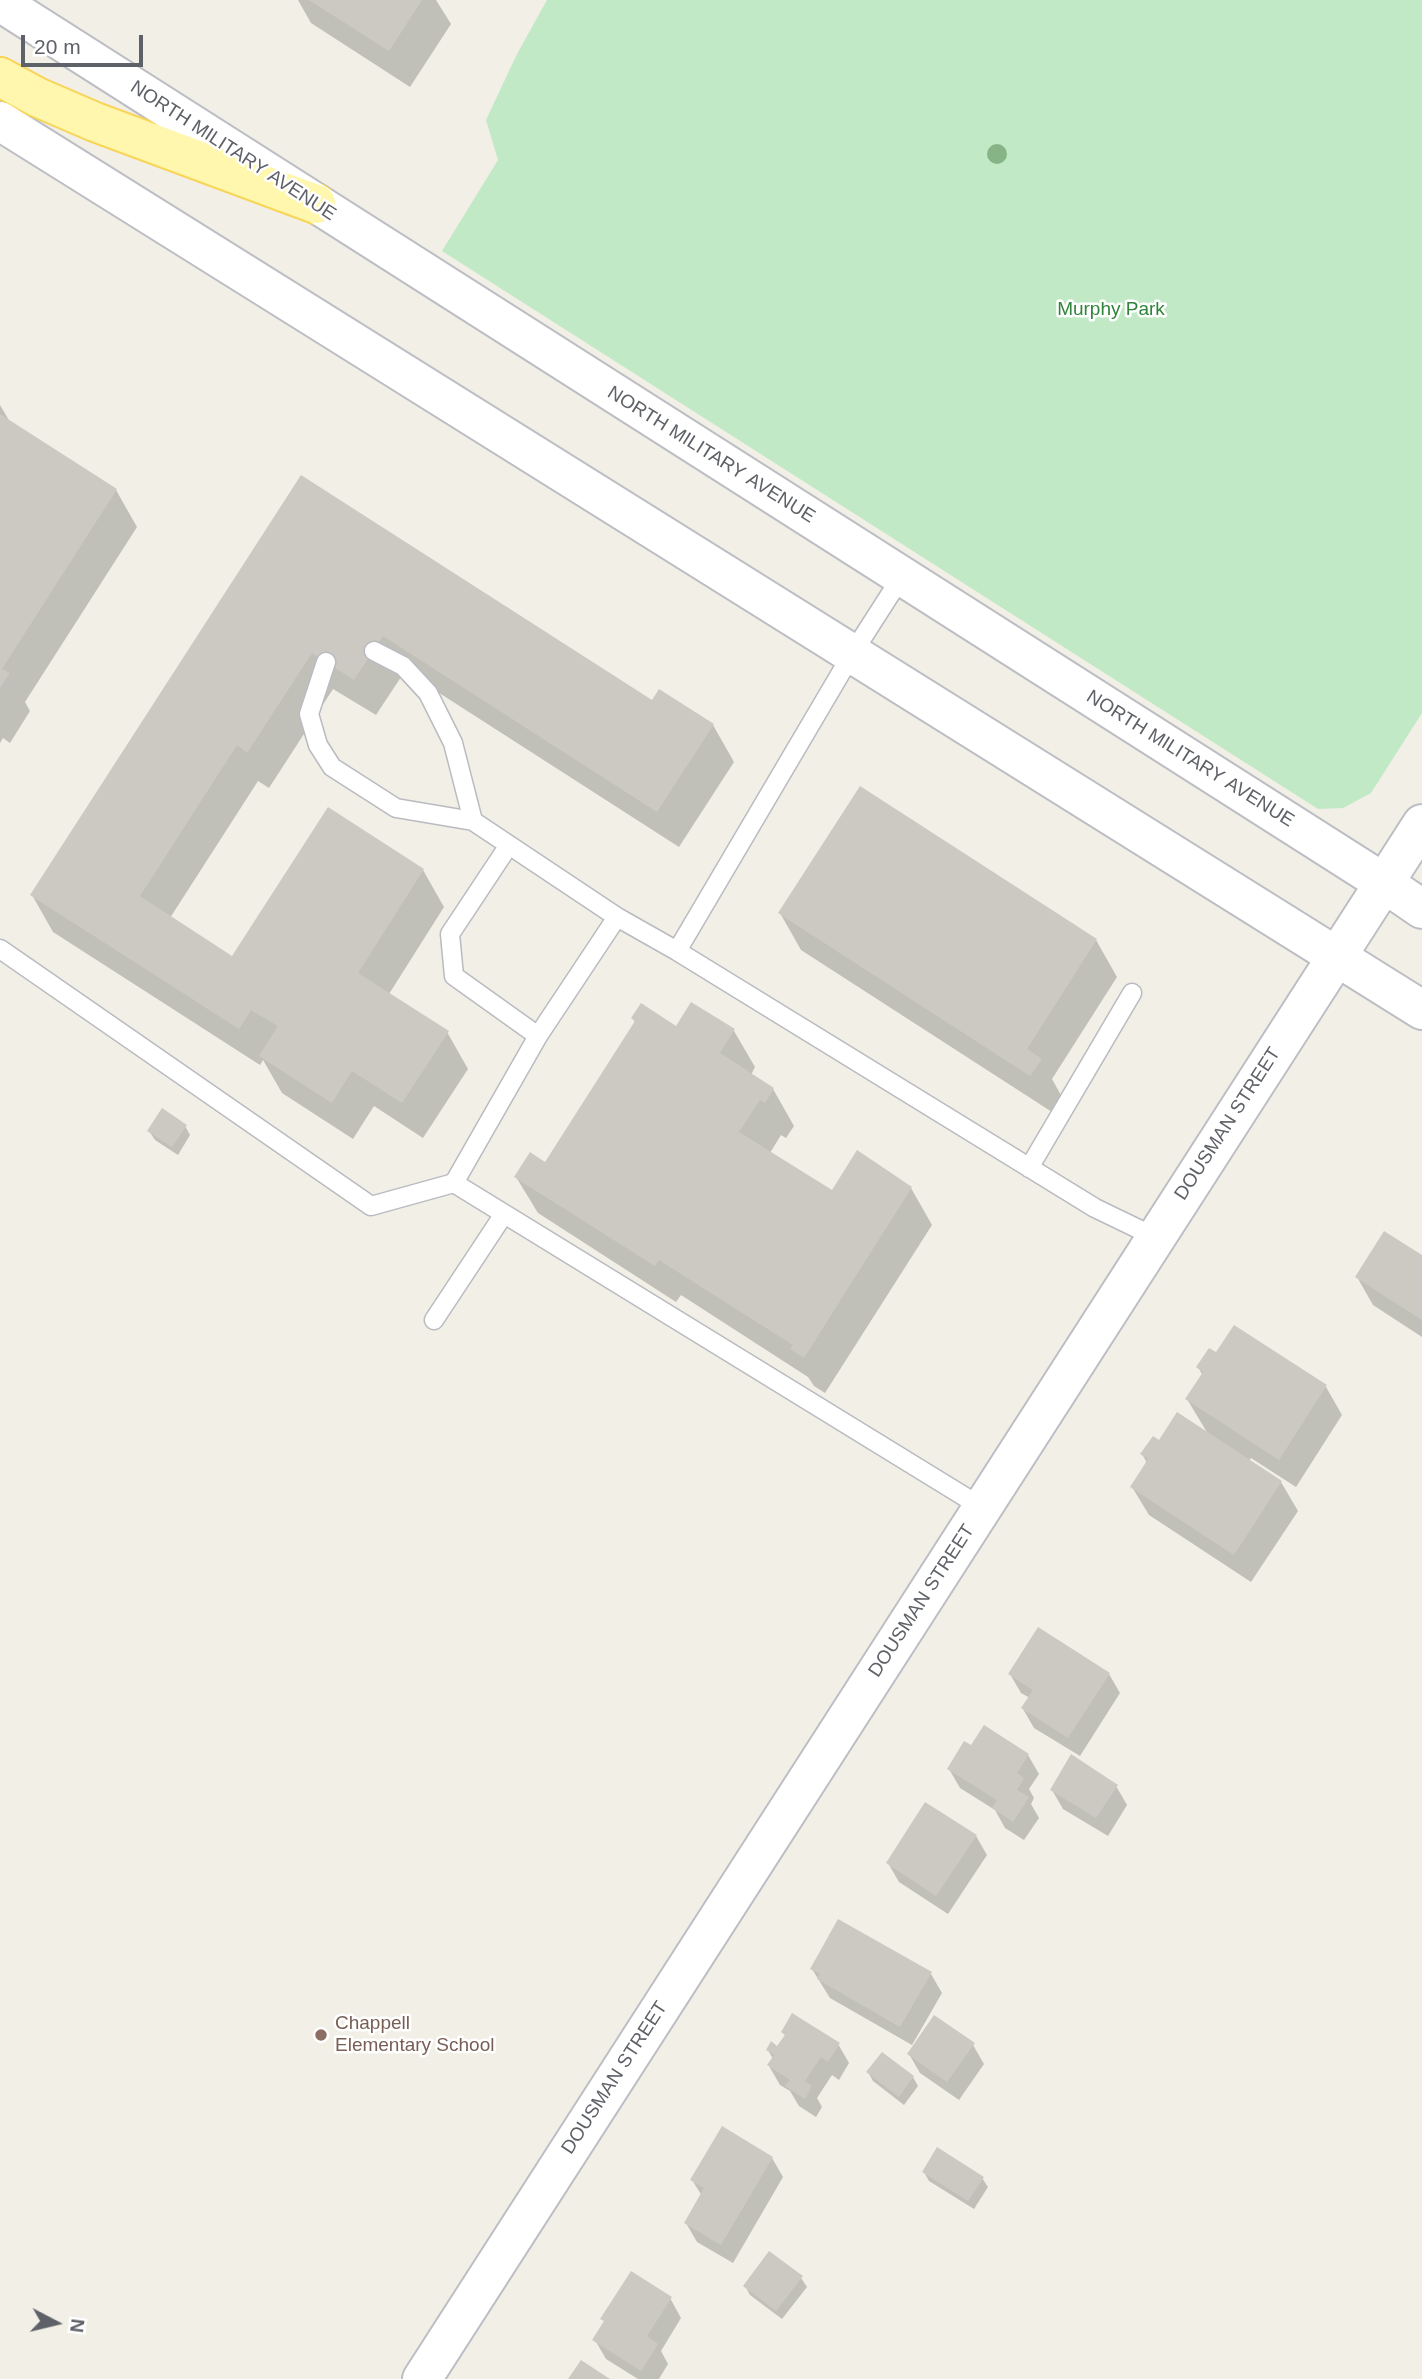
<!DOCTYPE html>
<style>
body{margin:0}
#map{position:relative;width:1422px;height:2379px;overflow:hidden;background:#f1efe6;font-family:Arial,sans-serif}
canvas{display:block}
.north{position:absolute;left:21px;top:2288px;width:70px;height:70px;-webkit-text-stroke:5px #fff;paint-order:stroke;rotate:97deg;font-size:19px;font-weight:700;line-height:28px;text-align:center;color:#5e6167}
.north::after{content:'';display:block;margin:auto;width:24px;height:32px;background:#5e6167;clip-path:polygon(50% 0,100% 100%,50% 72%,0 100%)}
.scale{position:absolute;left:21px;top:35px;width:122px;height:32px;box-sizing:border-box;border:4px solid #5e6167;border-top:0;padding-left:9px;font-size:21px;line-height:24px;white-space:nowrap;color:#5e6167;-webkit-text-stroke:5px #fff;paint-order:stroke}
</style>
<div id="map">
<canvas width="1422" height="2379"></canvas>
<div class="north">N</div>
<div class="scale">20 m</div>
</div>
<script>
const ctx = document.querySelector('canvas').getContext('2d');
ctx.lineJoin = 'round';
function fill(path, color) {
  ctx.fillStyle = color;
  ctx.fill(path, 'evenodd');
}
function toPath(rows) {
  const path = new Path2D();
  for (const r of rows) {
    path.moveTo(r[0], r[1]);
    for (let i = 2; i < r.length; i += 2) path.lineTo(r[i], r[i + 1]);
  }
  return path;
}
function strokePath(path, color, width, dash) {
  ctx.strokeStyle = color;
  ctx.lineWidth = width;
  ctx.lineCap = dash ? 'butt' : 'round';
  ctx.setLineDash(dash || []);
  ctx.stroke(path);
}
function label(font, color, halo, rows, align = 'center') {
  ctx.font = font + ' Arial,sans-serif';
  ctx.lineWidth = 5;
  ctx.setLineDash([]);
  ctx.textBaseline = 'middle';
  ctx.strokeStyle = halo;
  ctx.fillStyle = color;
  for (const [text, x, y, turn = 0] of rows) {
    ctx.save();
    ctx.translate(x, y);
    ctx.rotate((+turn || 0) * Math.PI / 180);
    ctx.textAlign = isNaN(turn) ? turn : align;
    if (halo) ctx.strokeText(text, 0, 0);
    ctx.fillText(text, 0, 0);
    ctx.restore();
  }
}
const green = toPath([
 [547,0,1422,0,1422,713,1371,793,1343,808,1318,809,442,251,498,160,486,120,517,54]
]);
const shadow = toPath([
 [298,0,436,0,451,24,410,87,311,23],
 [0,405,10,422,116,490,137,527,25,702,30,711,10,743,3,738,0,743],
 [301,477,652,703,713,725,734,762,679,847,405,671,376,715,333,689,269,788,258,781,170,918,233,958,423,870,444,907,389,994,447,1032,468,1069,423,1138,374,1106,353,1139,282,1093,263,1060,260,1065,53,932,32,895],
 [780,913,1096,940,1117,977,1052,1079,1062,1097,1052,1112,801,950],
 [692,1004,734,1031,755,1067,751,1075,773,1089,794,1126,786,1138,781,1135,770,1153,832,1192,911,1188,932,1225,825,1393,814,1386,808,1377,681,1295,676,1302,538,1213,516,1177,545,1164,635,1023,633,1018,677,1028],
 [185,1126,190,1135,178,1155,155,1140,149,1131],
 [1422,1257,1422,1337,1373,1305,1357,1277],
 [1198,1367,1326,1387,1342,1415,1296,1487,1251,1458,1249,1461,1281,1482,1298,1511,1251,1582,1149,1515,1132,1487,1147,1463,1142,1454,1160,1442,1208,1434,1187,1399,1203,1376],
 [1010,1674,1109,1674,1120,1693,1080,1756,1034,1728,1023,1709,1030,1698,1021,1693],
 [1028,1755,1039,1774,1029,1789,1034,1798,1031,1804,1039,1818,1024,1840,1005,1828,995,1810,960,1788,949,1769],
 [1116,1786,1127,1805,1108,1836,1063,1809,1052,1790],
 [976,1836,987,1855,948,1914,899,1882,888,1863],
 [812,1969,931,1974,942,1993,912,2045,830,1998],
 [783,2032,838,2044,849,2063,839,2080,832,2075,817,2098,822,2107,816,2117,799,2106,790,2091,780,2085,769,2066,773,2059,768,2050,778,2048,786,2037],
 [973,2045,984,2064,959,2100,920,2073,909,2054],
 [868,2072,913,2077,918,2086,904,2105,873,2081],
 [772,2158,783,2177,733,2263,697,2242,686,2223,702,2196,692,2180],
 [924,2172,982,2178,988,2187,974,2209,929,2181],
 [801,2278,807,2287,782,2319,750,2295,745,2286],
 [670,2298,681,2318,661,2351,668,2364,659,2379,638,2379,606,2359,595,2340,605,2323,603,2319]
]);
const building = toPath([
 [309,0,422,0,389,51],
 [0,414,117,489,2,669,10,673,0,688],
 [301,475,652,700,659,689,714,724,657,812,383,636,354,680,312,653,247,753,237,745,140,896,232,956,328,807,424,869,358,973,449,1031,402,1103,352,1071,332,1103,259,1056,278,1026,251,1010,239,1029,30,895],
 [860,786,1097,939,1027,1049,1042,1059,1030,1076,778,913],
 [691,1002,735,1029,720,1053,774,1088,765,1103,760,1100,739,1132,832,1190,857,1150,912,1187,804,1358,790,1349,793,1345,659,1260,655,1266,514,1177,530,1152,545,1162,635,1021,631,1018,641,1003,676,1026],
 [162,1108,187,1125,172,1147,147,1131],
 [1384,1231,1422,1255,1422,1320,1355,1277],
 [1234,1325,1327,1385,1279,1460,1185,1399,1203,1372,1196,1367,1209,1348,1216,1352],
 [1177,1412,1282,1481,1234,1555,1130,1487,1148,1459,1140,1454,1153,1436,1159,1440],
 [1038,1627,1110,1673,1068,1738,1021,1708,1033,1690,1008,1674],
 [984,1725,1029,1754,1017,1773,1024,1778,1017,1790,1029,1797,1013,1822,992,1808,997,1800,947,1769,964,1741,971,1745],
 [1071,1754,1118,1785,1096,1818,1050,1790],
 [925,1802,977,1835,936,1896,886,1863],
 [838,1919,932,1972,900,2027,817,1979,820,1974,810,1969],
 [792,2013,840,2043,828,2062,821,2057,805,2081,812,2086,805,2099,785,2086,790,2080,767,2065,774,2055,766,2050,771,2041,777,2046,785,2035,781,2032],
 [934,2015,975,2043,947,2082,907,2054],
 [882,2052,914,2076,899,2097,866,2072],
 [722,2126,773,2157,721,2245,684,2223,704,2188,690,2180],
 [937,2147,984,2177,968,2201,922,2172],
 [769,2251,803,2276,776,2311,743,2286],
 [631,2271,672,2297,647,2336,658,2344,641,2371,592,2340,604,2321,600,2319],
 [581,2360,610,2379,568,2379]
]);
const lane = toPath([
 [902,576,852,654,677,951,1095,1208,1155,1237],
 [374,651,403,666,428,693,453,743,473,821],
 [326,662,309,714,318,745,332,767,396,808,473,821,509,845],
 [0,949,371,1206,454,1183],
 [677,951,617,917,538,1036,454,1183,983,1508],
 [538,1036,454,976,450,934,509,845,617,917],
 [1029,1168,1132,993],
 [434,1320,504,1214]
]);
const secondary = toPath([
 [0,2,1384,883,1422,909],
 [0,121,1422,1010],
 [422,2379,1422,824]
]);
const primary = toPath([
 [0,77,37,97,95,122,316,204]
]);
const trees = [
 [997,154]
];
const markers = [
 [321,2035,7,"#8d6e63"]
];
const streetNames = [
 ["NORTH MILITARY AVENUE",233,151,33],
 ["NORTH MILITARY AVENUE",711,455,32],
 ["NORTH MILITARY AVENUE",1190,759,32],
 ["DOUSMAN STREET",1228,1124,-57],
 ["DOUSMAN STREET",922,1601,-57],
 ["DOUSMAN STREET",615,2078,-57]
];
const parkNames = [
 ["Murphy Park",1111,310]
];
const educationNames = [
 ["Chappell",335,2024],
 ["Elementary School",335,2046]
];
fill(green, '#c2e9c5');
fill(shadow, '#0003');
fill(building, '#ccc9c3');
strokePath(lane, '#b9bbc0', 21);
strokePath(secondary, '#bcbec4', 42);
strokePath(primary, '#f8d558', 42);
strokePath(lane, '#fff', 18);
strokePath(secondary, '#fff', 38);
strokePath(primary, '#fff7ad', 38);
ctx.fillStyle = '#87b487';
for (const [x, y] of trees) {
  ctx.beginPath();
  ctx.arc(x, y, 10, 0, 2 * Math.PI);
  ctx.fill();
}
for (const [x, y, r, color] of markers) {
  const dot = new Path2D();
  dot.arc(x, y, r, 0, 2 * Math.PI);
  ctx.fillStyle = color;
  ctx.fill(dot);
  strokePath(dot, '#fff', 2.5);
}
label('19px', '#5e6167', '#fff', streetNames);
label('19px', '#30833a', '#fff', parkNames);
label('19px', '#785e54', '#fff', educationNames, 'left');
</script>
